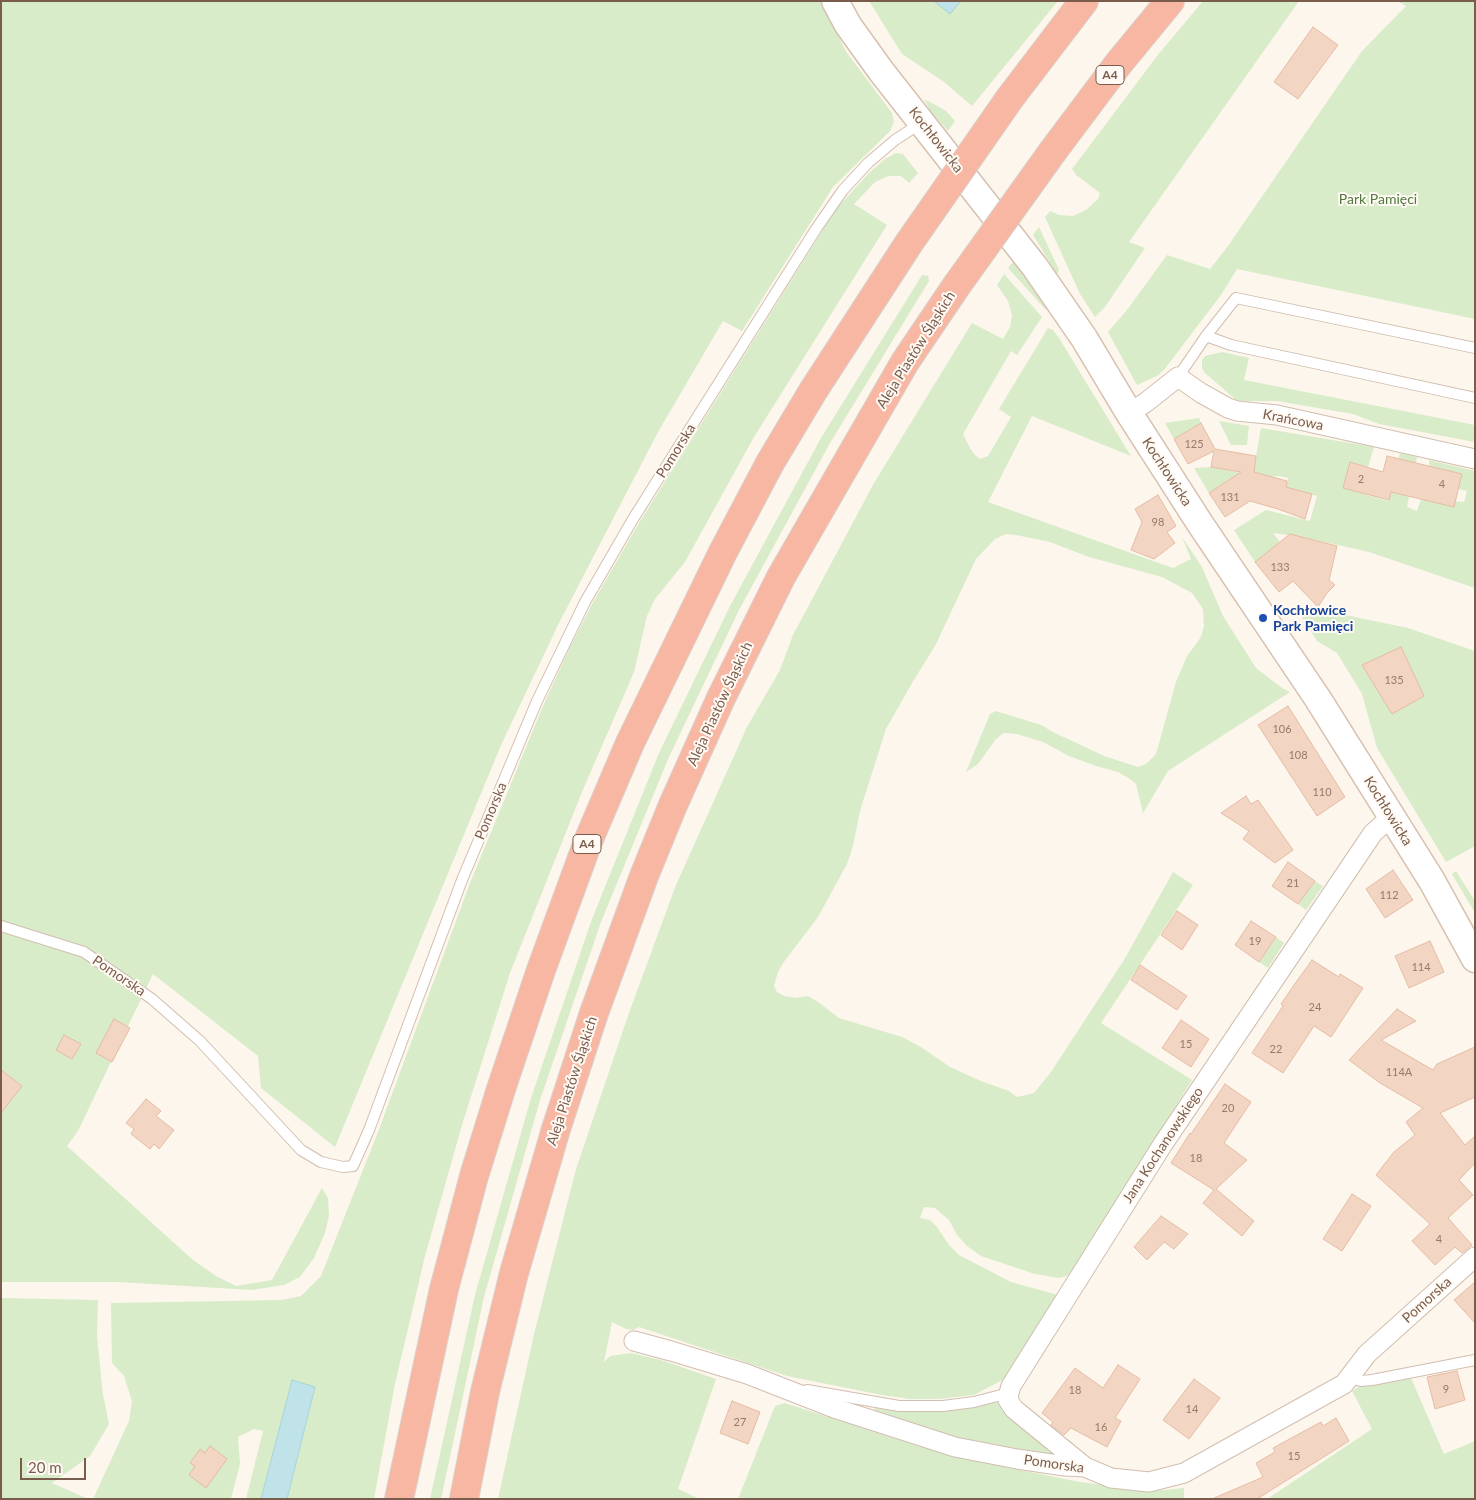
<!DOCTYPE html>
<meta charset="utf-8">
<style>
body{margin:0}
#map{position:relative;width:1476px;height:1500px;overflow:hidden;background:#fdf6ec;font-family:Lato,sans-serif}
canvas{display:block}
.frame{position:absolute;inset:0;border:2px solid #7a5c4d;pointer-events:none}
.scale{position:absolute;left:20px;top:1458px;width:66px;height:22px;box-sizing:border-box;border:2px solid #7a5c4d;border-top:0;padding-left:6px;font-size:15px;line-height:18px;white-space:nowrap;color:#7a5c4d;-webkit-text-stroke:4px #fffaf3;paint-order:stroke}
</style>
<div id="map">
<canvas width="1476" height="1500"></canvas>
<div class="frame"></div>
<div class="scale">20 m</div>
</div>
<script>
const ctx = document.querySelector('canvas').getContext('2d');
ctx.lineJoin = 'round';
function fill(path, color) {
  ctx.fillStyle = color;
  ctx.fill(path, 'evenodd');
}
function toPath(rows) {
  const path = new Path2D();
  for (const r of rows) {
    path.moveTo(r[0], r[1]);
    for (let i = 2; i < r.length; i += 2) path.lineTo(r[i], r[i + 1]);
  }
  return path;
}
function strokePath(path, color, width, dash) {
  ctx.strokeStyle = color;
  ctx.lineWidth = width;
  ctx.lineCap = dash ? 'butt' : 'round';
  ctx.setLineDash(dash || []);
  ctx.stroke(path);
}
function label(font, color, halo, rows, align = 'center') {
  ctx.font = font + ' Lato,sans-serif';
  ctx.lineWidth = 4;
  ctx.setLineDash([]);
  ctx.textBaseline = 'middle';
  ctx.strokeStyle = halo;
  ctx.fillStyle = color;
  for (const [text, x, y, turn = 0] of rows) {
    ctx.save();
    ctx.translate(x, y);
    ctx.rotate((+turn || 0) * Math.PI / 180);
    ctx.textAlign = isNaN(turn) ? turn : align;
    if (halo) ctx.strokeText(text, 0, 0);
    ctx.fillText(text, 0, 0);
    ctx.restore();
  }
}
const green = toPath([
 [1,1,820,1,847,53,892,113,894,122,890,131,833,187,742,331,723,321,658,432,558,625,501,745,335,1147,261,1088,258,1056,153,974,78,1131,67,1146,193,1260,216,1276,236,1286,272,1280,322,1188,328,1198,329,1216,325,1233,314,1258,300,1277,284,1285,252,1290,119,1282,1,1282],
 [869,1,1058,1,972,106,944,82,902,54],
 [1203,1,1299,1,1129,242,1145,248,1105,307,1095,317,1080,294,1045,217,1050,211,1059,215,1073,216,1086,210,1098,199,1100,193,1076,175,1072,169,1157,56],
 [1397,1,1475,1,1475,319,1237,269,1221,295,1164,370,1157,376,1137,385,1108,332,1127,310,1167,255,1210,269,1228,246,1362,51,1406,6],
 [924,99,945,110,955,121,948,131,931,112],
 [896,153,903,154,918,173,909,183,901,176,889,176,875,182,854,204,887,225,754,437,685,562,655,599,647,616,634,672,582,792,510,973,462,1125,425,1256,395,1384,374,1499,287,1499,315,1388,292,1380,261,1499,246,1499,263,1431,254,1429,238,1437,240,1464,231,1499,93,1499,129,1421,132,1401,124,1376,112,1363,111,1303,282,1300,301,1296,321,1276,378,1132,470,883,543,706,570,647,592,604,639,523,836,209,870,172,885,159],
 [1039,227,1059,270,1057,274,1033,235],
 [1016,258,1048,307,1046,310,1008,268],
 [1004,274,1042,317,1017,355,1011,351,963,434,970,448,975,455,980,459,988,456,1011,417,999,409,1048,328,1053,330,1059,338,1131,456,1032,416,988,502,1173,568,1191,559,1182,537,1202,567,1223,616,1256,668,1282,688,1290,692,1168,771,1143,813,1136,784,1130,779,1118,772,1096,766,1069,756,1043,742,1017,734,1004,733,996,739,978,764,966,772,990,714,996,711,1041,725,1053,732,1104,756,1138,767,1146,764,1156,754,1176,682,1187,656,1201,637,1204,626,1203,609,1192,593,1162,577,1089,557,1050,542,1016,535,1006,534,995,539,976,559,935,646,912,683,886,729,860,811,853,846,847,864,818,917,783,963,778,972,774,986,777,992,784,996,796,998,808,996,818,1002,839,1018,902,1037,921,1047,950,1067,981,1081,1009,1091,1017,1097,1026,1095,1034,1093,1051,1072,1124,960,1173,872,1193,885,1101,1023,1192,1080,1073,1269,1067,1276,1059,1278,1035,1274,981,1256,967,1246,957,1235,949,1220,935,1208,924,1207,920,1218,930,1220,937,1227,949,1245,959,1255,1011,1282,1058,1295,1006,1378,974,1395,939,1399,910,1399,882,1395,787,1376,639,1327,633,1330,626,1329,612,1322,604,1362,610,1356,631,1353,661,1360,716,1379,678,1489,700,1499,498,1499,534,1334,576,1169,629,1013,676,885,747,727,780,670,793,635,874,483,972,323,1003,339,1010,327,1012,315,1008,301,997,285],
 [922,275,928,276,929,281,830,443,739,610,669,757,601,922,540,1100,484,1297,441,1499,430,1499,475,1295,531,1098,592,919,659,753,730,606,821,438],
 [1222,352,1249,358,1244,380,1475,425,1475,442,1379,424,1353,414,1277,401,1241,401,1235,399,1205,373,1202,368,1202,360,1205,356],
 [1199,418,1201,423,1174,439,1165,423],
 [1219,421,1249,426,1247,445,1231,445],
 [1261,428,1374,447,1368,467,1350,463,1343,488,1388,501,1400,453,1417,457,1407,507,1417,511,1421,499,1464,502,1467,491,1458,489,1461,474,1429,466,1429,460,1475,471,1475,588,1369,552,1302,537,1273,533,1280,542,1255,562,1234,530,1266,510,1310,521,1317,496,1286,487,1288,478,1279,476,1266,477,1209,493,1194,468,1211,467,1241,473,1253,473],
 [1297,609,1326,611,1408,628,1475,651,1475,846,1446,862,1377,748,1362,694,1337,653,1317,641],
 [1456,871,1475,901,1475,913,1452,874],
 [1315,881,1323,886,1306,910,1298,904],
 [1276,937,1284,943,1268,968,1259,962],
 [1,1298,98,1300,97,1336,103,1395,109,1424,90,1456,52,1483,88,1499,1,1499],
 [1411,1378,1444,1454,1475,1441,1475,1499,1267,1499,1372,1429,1352,1391,1360,1386],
 [996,1402,1002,1405,1062,1456,974,1447,873,1413,874,1409,878,1406,976,1406],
 [785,1403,921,1447,980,1462,1080,1482,1136,1489,1164,1490,1184,1488,1184,1499,738,1499,775,1406]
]);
const water = toPath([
 [934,1,961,1,950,14,934,1],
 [292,1380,315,1387,287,1499,261,1499,292,1380]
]);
const building = toPath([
 [1313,27,1338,45,1298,99,1274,82,1313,27],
 [1201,423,1215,449,1256,456,1254,472,1287,481,1286,487,1312,494,1305,519,1278,509,1250,501,1225,517,1209,493,1241,472,1211,467,1214,451,1188,464,1174,439,1201,423],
 [1387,456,1462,474,1454,507,1391,492,1389,500,1343,488,1350,462,1383,472,1387,456],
 [1158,495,1176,526,1167,532,1175,543,1154,559,1131,550,1142,522,1135,509,1158,495],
 [1290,534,1337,546,1329,580,1335,585,1327,593,1318,607,1293,581,1279,592,1255,562,1290,534],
 [1401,647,1424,696,1392,714,1362,665,1401,647],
 [1288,706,1345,797,1317,816,1258,725,1288,706],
 [1246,796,1251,804,1258,800,1293,850,1275,863,1243,839,1249,831,1221,813,1246,796],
 [1288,862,1315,881,1298,904,1272,886,1288,862],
 [1393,870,1413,900,1385,918,1366,889,1393,870],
 [1177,911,1198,925,1182,950,1161,935,1177,911],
 [1251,921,1276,937,1259,962,1235,945,1251,921],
 [1430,941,1444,972,1409,988,1395,956,1430,941],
 [1312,960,1339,977,1340,974,1363,988,1331,1037,1314,1026,1283,1073,1252,1053,1283,1006,1281,1004,1294,985,1312,960],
 [1140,965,1187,996,1177,1010,1131,980,1140,965],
 [1397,1009,1416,1021,1381,1040,1433,1070,1437,1064,1475,1047,1475,1097,1440,1113,1465,1145,1475,1136,1475,1163,1459,1180,1473,1195,1448,1218,1472,1245,1462,1253,1455,1247,1435,1265,1412,1241,1430,1224,1376,1175,1394,1152,1415,1135,1406,1122,1423,1108,1380,1083,1349,1060,1397,1009],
 [114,1019,130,1028,112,1062,96,1053,114,1019],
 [1181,1020,1209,1039,1191,1067,1162,1048,1181,1020],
 [64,1035,81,1044,72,1059,56,1050,64,1035],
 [1,1070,22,1086,1,1113,1,1070],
 [1225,1084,1251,1102,1224,1143,1247,1160,1216,1189,1254,1221,1242,1236,1203,1203,1214,1190,1171,1163,1190,1133,1191,1134,1225,1084],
 [146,1099,161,1111,156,1116,174,1130,159,1149,154,1144,150,1149,131,1134,134,1129,126,1123,146,1099],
 [1352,1194,1371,1206,1342,1251,1323,1239,1352,1194],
 [1161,1216,1188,1234,1174,1249,1164,1242,1147,1260,1134,1247,1161,1216],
 [1475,1282,1475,1323,1454,1300,1475,1282],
 [1118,1365,1140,1379,1115,1418,1121,1421,1107,1447,1071,1428,1064,1435,1051,1425,1053,1422,1042,1413,1075,1368,1103,1388,1118,1365],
 [1457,1371,1465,1400,1435,1409,1427,1377,1457,1371],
 [1194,1379,1220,1398,1189,1439,1163,1420,1194,1379],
 [732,1401,760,1412,748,1444,720,1433,732,1401],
 [1336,1418,1349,1441,1257,1499,1212,1499,1263,1477,1256,1463,1275,1452,1273,1448,1321,1422,1323,1426,1336,1418],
 [210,1446,227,1459,206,1488,189,1475,195,1466,190,1463,200,1449,205,1453,210,1446]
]);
const lane = toPath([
 [1206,336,1231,345,1475,398],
 [1178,377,1206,336,1236,298,1475,348],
 [1,926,84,952,152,999,200,1041,301,1150,321,1162,343,1167,353,1166,369,1130,462,880,537,701,585,602,633,519,816,229,843,190,868,163,895,140,921,123],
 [1350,1378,1361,1381,1372,1380,1475,1360],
 [807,1390,899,1406,943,1406,974,1402,1009,1393]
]);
const street = toPath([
 [1129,413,1145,403,1178,377,1201,393,1228,408,1237,411,1277,415,1475,459],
 [634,1341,671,1351,747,1374,834,1408,955,1447,1017,1459,1065,1466,1085,1467,1111,1478,1149,1482,1184,1473,1344,1384,1367,1354,1475,1257],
 [1085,1467,1014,1409,1008,1400,1009,1393,1011,1386,1163,1144,1373,833,1391,817]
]);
const secondary = toPath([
 [835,1,848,25,881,71,1035,267,1084,338,1129,413,1199,522,1318,699,1432,881,1475,959]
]);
const highway = toPath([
 [1010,98,1084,1],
 [1053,151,1119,63,1170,1],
 [399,1499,444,1289,474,1176,501,1089,541,970,589,839,630,743,723,552,770,463,813,391,909,243],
 [464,1499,485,1392,514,1273,556,1129,594,1013,644,876,673,805,721,698,781,577,905,362,957,285]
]);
const highwayBridge = toPath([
 [909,243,1010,98],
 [957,285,1053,151]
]);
const markers = [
 [1263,618,5,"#1a4fb4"]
];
const numberNames = [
 ["125",1194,444],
 ["2",1361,479],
 ["4",1442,484],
 ["131",1230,497],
 ["98",1158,522],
 ["133",1280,567],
 ["135",1394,680],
 ["106",1282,729],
 ["108",1298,755],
 ["110",1322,792],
 ["21",1293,883],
 ["112",1389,895],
 ["19",1255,941],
 ["114",1421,967],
 ["24",1315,1007],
 ["15",1186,1044],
 ["22",1276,1049],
 ["114A",1399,1072],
 ["20",1228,1108],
 ["18",1196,1158],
 ["4",1439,1239],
 ["9",1446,1389],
 ["18",1075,1390],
 ["14",1192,1409],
 ["27",740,1422],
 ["16",1101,1427],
 ["15",1294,1456]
];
const shields = [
 [1110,75,28],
 [587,844,28]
];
const shieldNames = [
 ["A4",1110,75],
 ["A4",587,844]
];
const streetNames = [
 ["Kochłowicka",936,140,52],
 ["Aleja Piastów Śląskich",916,350,-58],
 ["Krańcowa",1293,420,11],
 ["Pomorska",676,451,-58],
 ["Kochłowicka",1167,472,57],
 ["Aleja Piastów Śląskich",720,704,-65],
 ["Pomorska",491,811,-67],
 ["Kochłowicka",1388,811,58],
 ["Pomorska",119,976,34],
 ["Aleja Piastów Śląskich",572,1081,-72],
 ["Jana Kochanowskiego",1163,1145,-57],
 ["Pomorska",1427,1300,-42],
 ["Pomorska",1054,1464,8]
];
const parkNames = [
 ["Park Pamięci",1378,199]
];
const transitNames = [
 ["Kochłowice",1273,610],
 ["Park Pamięci",1273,626]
];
fill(green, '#d8ecc9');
fill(water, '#bfe3e8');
strokePath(water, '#a5d3da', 1);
fill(building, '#f3d5c3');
strokePath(building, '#e6bba3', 1);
strokePath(lane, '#d1beb0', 12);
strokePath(street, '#d1beb0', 21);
strokePath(secondary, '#d6c0b0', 29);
strokePath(highway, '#dad1cd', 30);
strokePath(lane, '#fff', 10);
strokePath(street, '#fff', 19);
strokePath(secondary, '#fff', 26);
strokePath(highway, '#f7b7a3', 28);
strokePath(highwayBridge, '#dad1cd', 30, []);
strokePath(highwayBridge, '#f7b7a3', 28);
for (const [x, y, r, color] of markers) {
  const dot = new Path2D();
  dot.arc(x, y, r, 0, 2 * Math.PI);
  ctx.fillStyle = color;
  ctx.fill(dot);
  strokePath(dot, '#fffaf3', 2);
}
label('11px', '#987a6a', null, numberNames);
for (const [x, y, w] of shields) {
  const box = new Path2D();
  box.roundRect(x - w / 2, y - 9.5, w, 19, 4);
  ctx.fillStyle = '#fffaf3';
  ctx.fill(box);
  strokePath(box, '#7a5c4d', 1);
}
label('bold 12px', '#7a5c4d', null, shieldNames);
label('14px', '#7a5c4d', '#fffaf3', streetNames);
label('14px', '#537a41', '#fffaf3', parkNames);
label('bold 14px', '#164399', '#fffaf3', transitNames, 'left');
</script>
